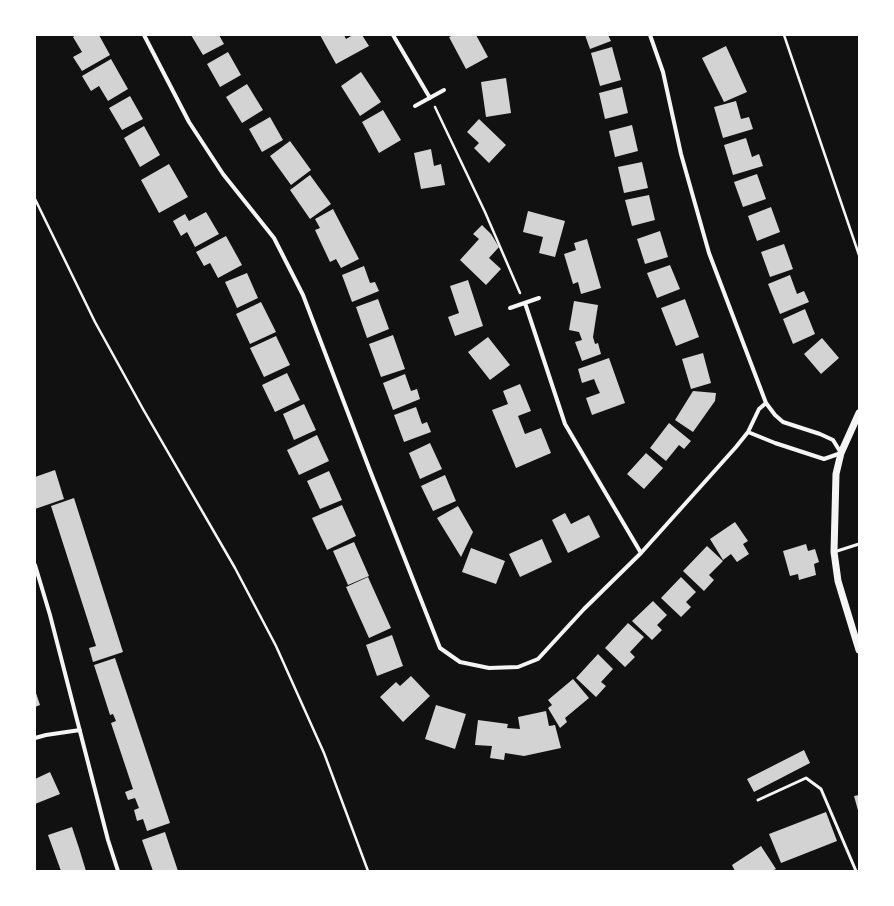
<!DOCTYPE html>
<style>
body{margin:0}
#map{position:relative;width:894px;height:906px;overflow:hidden;background:#111;font-family:Karla,sans-serif}
canvas{display:block}
.frame{position:absolute;inset:0;border:36px solid #fff;pointer-events:none}
</style>
<div id="map">
<canvas width="894" height="906"></canvas>
<div class="frame"></div>
</div>
<script>
const ctx = document.querySelector('canvas').getContext('2d');
ctx.lineJoin = 'round';
function fill(path, color) {
  ctx.fillStyle = color;
  ctx.fill(path, 'evenodd');
}
function toPath(rows) {
  const path = new Path2D();
  for (const r of rows) {
    path.moveTo(r[0], r[1]);
    for (let i = 2; i < r.length; i += 2) path.lineTo(r[i], r[i + 1]);
  }
  return path;
}
function strokePath(path, color, width, dash) {
  ctx.strokeStyle = color;
  ctx.lineWidth = width;
  ctx.lineCap = dash ? 'butt' : 'round';
  ctx.setLineDash(dash || []);
  ctx.stroke(path);
}
const building = toPath([
 [76,35,99,35,110,55,82,71,73,57,82,52,73,37],
 [191,35,219,35,224,44,203,55],
 [320,35,344,35,346,39,353,35,362,35,369,46,336,64],
 [454,35,476,35,488,57,466,69,449,37],
 [585,35,608,35,611,41,590,49],
 [726,46,747,92,724,102,702,58],
 [612,47,621,80,600,86,591,53],
 [228,52,241,75,220,87,207,64],
 [111,59,128,89,108,101,99,86,91,91,82,76],
 [361,72,381,102,360,116,341,86],
 [506,78,511,113,486,117,481,82],
 [247,84,263,110,242,123,226,97],
 [622,87,628,113,605,119,599,93],
 [130,96,143,119,122,130,109,108],
 [736,101,741,119,749,117,753,129,723,138,714,107],
 [383,110,401,140,379,153,362,122],
 [270,117,283,140,262,152,249,129],
 [479,119,506,145,489,163,474,148,479,143,467,132],
 [632,125,638,151,615,157,609,131],
 [144,126,160,155,140,167,124,138],
 [746,138,752,157,759,154,763,166,733,175,724,145],
 [290,141,311,170,291,185,270,156],
 [431,149,434,166,441,164,445,185,421,189,414,153],
 [642,162,648,188,624,193,618,167],
 [169,164,188,197,159,213,141,180],
 [757,174,766,199,743,207,734,182],
 [310,175,331,204,310,219,290,190],
 [649,195,655,220,632,226,625,200],
 [771,207,780,232,757,241,748,216],
 [333,209,359,259,341,268,336,259,330,262,315,230,320,228,315,219],
 [528,211,565,221,555,257,539,253,543,237,523,232],
 [206,212,219,234,195,247,187,232,181,236,173,221,185,214,189,221],
 [482,225,491,234,499,247,489,258,501,269,486,285,460,260,479,239,473,234],
 [660,231,668,257,645,264,637,239],
 [226,236,242,265,218,278,210,263,204,266,196,252],
 [587,239,601,288,581,294,578,282,573,284,564,254,576,250,574,243],
 [784,244,793,269,770,277,761,252],
 [670,265,680,289,657,298,647,273],
 [364,266,370,283,375,282,379,291,352,302,342,275],
 [247,273,258,298,237,308,225,282],
 [790,275,797,294,804,291,809,302,780,314,768,284],
 [468,280,483,326,455,336,448,317,459,313,450,286],
 [378,299,389,329,367,338,356,307],
 [685,299,699,337,676,346,661,308],
 [574,301,598,305,593,337,595,344,598,343,601,354,582,361,575,342,582,340,579,332,569,330],
 [261,302,276,332,250,344,236,314],
 [805,309,815,334,793,344,783,319],
 [393,335,405,369,381,377,369,344],
 [276,336,290,365,264,377,250,348],
 [488,337,510,365,490,380,468,352],
 [822,338,839,358,821,374,804,354],
 [703,353,711,383,691,389,682,359],
 [609,358,625,403,592,415,586,398,600,393,598,389,594,379,582,383,578,369],
 [287,373,300,400,275,412,262,385],
 [405,374,411,391,417,389,420,399,393,410,383,383],
 [520,384,531,411,518,416,525,434,541,428,551,453,516,468,492,410,508,404,503,391],
 [693,391,716,393,715,401,693,432,675,420],
 [304,404,316,430,294,440,283,414],
 [416,407,422,424,427,422,431,432,404,442,394,415],
 [669,423,691,441,684,449,679,445,666,461,650,448],
 [317,435,329,461,299,475,287,450],
 [430,443,442,469,420,479,409,453],
 [646,453,663,468,644,489,627,474],
 [55,470,64,499,35,509,35,477],
 [329,471,342,500,320,509,307,481],
 [445,475,456,501,433,511,421,486],
 [74,498,123,652,93,662,89,648,96,646,51,506],
 [342,505,356,536,327,550,312,518],
 [458,506,473,532,461,557,437,518],
 [565,513,571,524,589,515,600,537,568,553,552,520],
 [735,522,748,541,743,544,749,554,737,562,731,554,723,560,710,539],
 [542,539,552,562,520,577,509,554],
 [354,542,369,576,348,585,333,551],
 [806,544,808,551,815,549,819,562,814,564,816,575,799,580,798,574,790,576,783,551],
 [707,546,723,561,709,575,714,580,704,591,683,571],
 [471,548,505,561,496,584,462,572],
 [368,577,391,628,369,638,346,587],
 [681,577,696,592,686,602,691,607,681,617,661,598],
 [653,601,667,615,657,625,662,630,652,640,632,621],
 [628,623,644,637,630,652,635,657,625,667,605,648],
 [392,635,403,666,377,676,366,645],
 [598,654,613,669,601,682,606,686,596,697,576,678],
 [115,658,170,823,147,831,143,819,137,821,134,810,139,808,135,798,128,800,125,792,133,789,111,723,116,721,113,714,110,715,94,665],
 [411,676,430,696,403,722,380,697,396,682,400,686],
 [573,679,589,698,565,718,567,722,560,728,548,708,552,705,548,700],
 [35,690,40,705,35,707],
 [436,705,466,714,455,749,425,739],
 [546,711,549,726,555,725,561,748,524,756,505,753,504,760,490,758,492,746,475,745,478,720,508,724,507,728,520,729,518,717],
 [804,750,810,763,754,792,747,779],
 [50,772,60,794,35,804,35,779],
 [859,795,859,814,854,796],
 [826,812,837,841,781,863,769,834],
 [72,827,79,848,86,871,61,871,48,835],
 [165,832,178,871,153,871,142,840],
 [761,846,776,869,772,871,735,871,732,865]
]);
const path = toPath([
 [784,35,859,255],
 [435,107,485,212,520,293],
 [35,199,95,322,143,409,235,568,276,646,324,753,368,871]
]);
const service = toPath([
 [834,552,859,544],
 [758,800,806,778,821,789,856,871]
]);
const minor = toPath([
 [144,35,189,122,223,174,274,238,303,295,369,468,440,648,460,662,489,668,518,667,538,659,584,609,641,553,736,447,748,432,759,409,766,403],
 [393,35,430,98],
 [650,35,663,72,681,154,709,253,766,403,775,415,783,422,820,434,833,440,841,453,824,459,775,443,748,432],
 [415,106,444,90],
 [525,303,565,424,641,553],
 [510,308,539,298],
 [35,565,50,615,108,840,118,871],
 [35,738,46,735,80,730]
]);
const tertiary = toPath([
 [859,413,841,453,836,474,834,552,838,581,859,650]
]);
fill(building, '#d3d3d3');
strokePath(path, '#f5f5f5', 2.5);
strokePath(service, '#f5f5f5', 3);
strokePath(minor, '#f5f5f5', 4);
strokePath(tertiary, '#f5f5f5', 7);
</script>
